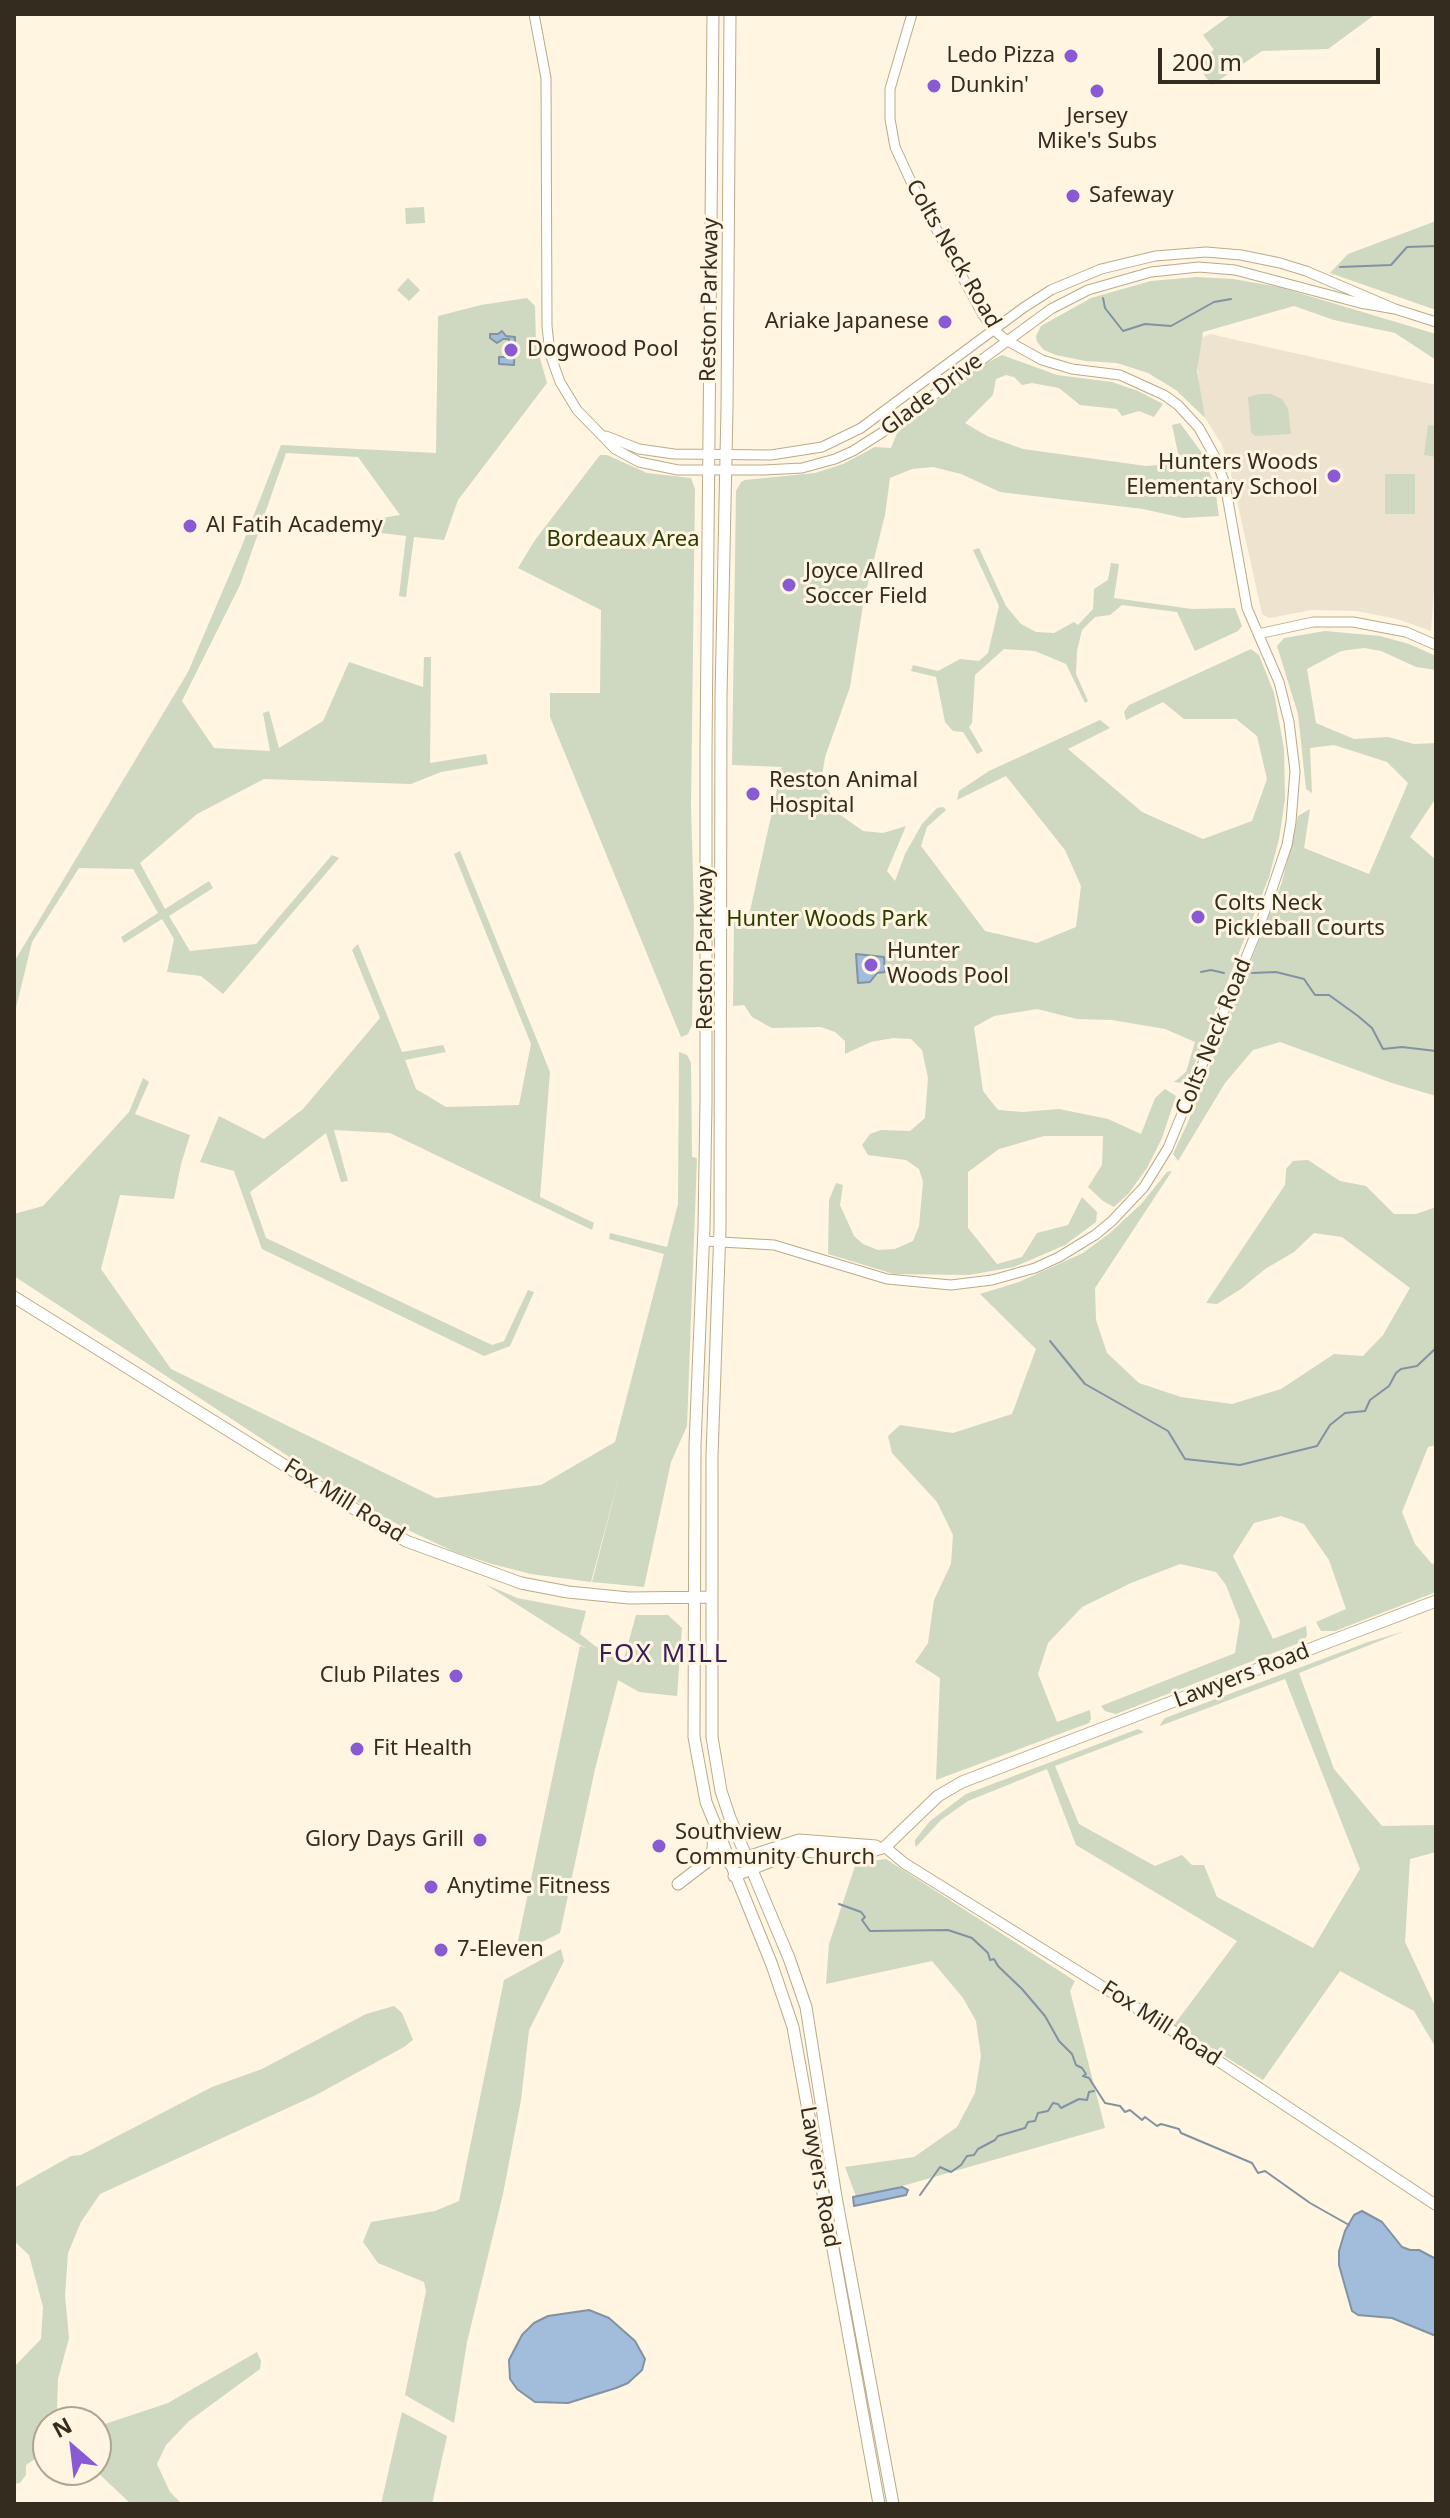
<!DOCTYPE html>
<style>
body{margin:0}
#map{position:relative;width:1450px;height:2518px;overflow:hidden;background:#fff5e0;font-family:"Noto Sans",sans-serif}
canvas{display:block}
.frame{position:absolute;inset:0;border:16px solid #332c1f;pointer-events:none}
.north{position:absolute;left:32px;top:2406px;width:80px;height:80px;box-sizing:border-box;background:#fff5e0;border:2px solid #ada593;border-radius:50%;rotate:332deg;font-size:22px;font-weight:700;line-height:32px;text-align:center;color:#332c1f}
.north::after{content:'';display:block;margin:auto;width:28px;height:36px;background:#885ad3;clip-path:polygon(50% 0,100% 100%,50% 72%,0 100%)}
.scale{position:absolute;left:1158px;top:48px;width:222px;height:36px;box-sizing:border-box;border:4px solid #332c1f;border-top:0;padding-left:10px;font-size:24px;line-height:28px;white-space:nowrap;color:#332c1f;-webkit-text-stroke:6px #fff5e0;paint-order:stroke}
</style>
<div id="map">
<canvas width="1450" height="2518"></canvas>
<div class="frame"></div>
<div class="north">N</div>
<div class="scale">200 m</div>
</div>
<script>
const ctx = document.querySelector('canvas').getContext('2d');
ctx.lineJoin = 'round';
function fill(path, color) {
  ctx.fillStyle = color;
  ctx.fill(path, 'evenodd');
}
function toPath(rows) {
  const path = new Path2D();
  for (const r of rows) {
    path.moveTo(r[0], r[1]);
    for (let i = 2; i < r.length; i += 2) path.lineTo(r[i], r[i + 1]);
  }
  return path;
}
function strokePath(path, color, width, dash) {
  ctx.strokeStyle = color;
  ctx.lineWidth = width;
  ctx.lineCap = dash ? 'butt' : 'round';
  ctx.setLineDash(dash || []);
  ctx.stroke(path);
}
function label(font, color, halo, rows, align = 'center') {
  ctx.font = font + ' "Noto Sans",sans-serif';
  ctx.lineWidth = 6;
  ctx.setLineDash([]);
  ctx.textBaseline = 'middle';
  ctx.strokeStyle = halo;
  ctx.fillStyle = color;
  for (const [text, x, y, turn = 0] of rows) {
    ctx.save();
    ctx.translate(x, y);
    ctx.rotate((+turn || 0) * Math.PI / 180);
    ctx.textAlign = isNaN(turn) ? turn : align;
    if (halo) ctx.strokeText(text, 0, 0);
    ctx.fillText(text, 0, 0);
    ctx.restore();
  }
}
const education = toPath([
 [1210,334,1436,385,1436,560,1431,631,1397,619,1356,611,1312,610,1269,618,1262,614,1230,469,1221,443,1205,418,1200,399,1197,357,1201,338]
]);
const green = toPath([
 [1232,14,1382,14,1373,16,1328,49,1262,51,1212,85,1195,63,1214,50,1203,35],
 [424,207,425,223,406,224,405,208],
 [1436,221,1436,310,1330,273,1348,254],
 [1197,277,1233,279,1279,287,1436,334,1436,360,1395,333,1334,320,1294,306,1203,332,1197,371,1205,418,1176,390,1148,373,1117,363,1085,361,1056,355,1044,350,1037,342,1036,336,1041,326,1091,298,1151,281],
 [408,278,420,290,409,301,397,290],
 [527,298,535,306,536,344,547,383,458,500,444,540,414,537,406,597,399,596,406,536,348,529,349,523,400,515,358,457,286,453,240,585,182,701,214,748,270,751,263,713,269,711,279,748,323,721,349,662,423,687,424,657,431,657,430,763,486,754,488,764,441,772,411,784,264,779,197,814,140,863,165,909,209,881,213,888,169,916,190,951,256,944,332,855,339,858,223,994,201,976,167,972,174,939,162,919,124,943,121,937,158,913,133,869,79,868,32,942,14,1016,14,962,188,672,241,548,281,445,436,453,438,316,481,305],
 [1002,355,1057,375,1112,382,1138,391,1163,404,1154,417,1139,411,1122,416,1117,409,1080,405,1059,388,1032,383,1022,385,1014,377,1006,375,996,379,993,395,965,423,987,436,1023,449,1146,466,1180,463,1172,425,1180,423,1202,453,1215,487,1219,516,1183,518,1143,509,1000,492,961,474,933,467,912,469,890,478,885,515,864,599,850,687,825,757,822,776,839,814,863,831,883,833,906,826,887,871,895,881,905,854,922,824,937,808,943,807,946,810,927,827,921,846,985,931,1037,943,1076,927,1081,886,1065,850,1006,776,957,800,959,791,989,771,1100,720,1110,728,1068,749,1142,812,1203,839,1252,821,1267,779,1257,736,1236,719,1184,719,1163,702,1126,720,1124,712,1129,705,1251,649,1259,655,1274,693,1284,749,1285,799,1279,839,1269,877,1194,1066,1189,1077,1182,1083,1174,1082,1186,1072,1195,1042,1165,1029,1112,1020,1077,1019,1037,1009,994,1016,974,1027,983,1091,998,1110,1023,1112,1059,1109,1108,1119,1141,1134,1155,1098,1165,1089,1176,1096,1162,1138,1147,1168,1129,1193,1114,1207,1103,1201,1088,1187,1102,1165,1103,1136,1044,1136,999,1149,968,1172,968,1228,997,1264,1022,1257,1037,1233,1068,1225,1082,1197,1097,1212,1096,1222,1065,1245,1014,1267,969,1275,894,1274,828,1254,829,1200,836,1183,843,1185,840,1205,854,1236,863,1244,878,1250,895,1249,913,1241,919,1226,923,1182,919,1169,906,1160,868,1155,862,1145,870,1134,881,1130,910,1131,925,1118,928,1078,922,1050,911,1039,893,1038,871,1042,845,1054,845,1041,835,1032,821,1027,772,1028,752,1017,744,1005,733,1006,734,917,745,916,750,911,782,767,732,765,736,491,741,482,745,480,815,473,843,464,875,447,891,448,898,431,913,418,985,364],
 [1259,394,1271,394,1282,399,1288,409,1291,434,1255,436,1251,432,1248,397],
 [1428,425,1436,426,1436,457,1424,455],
 [600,455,607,455,647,473,691,478,695,489,691,807,694,913,692,1025,688,1034,681,1037,550,717,550,693,600,693,601,610,518,568,535,540],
 [1385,474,1415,474,1415,514,1385,514],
 [979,548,1006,606,1021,624,1036,632,1054,633,1074,622,1078,625,1093,609,1094,589,1108,580,1111,563,1119,564,1114,598,1192,609,1235,608,1242,626,1238,631,1195,651,1177,612,1122,605,1110,615,1095,617,1082,630,1077,651,1076,674,1088,701,1085,703,1066,664,1035,651,1004,649,975,675,972,723,969,727,983,751,977,754,963,732,953,731,945,722,936,677,911,671,913,665,938,671,960,659,979,661,988,653,999,606,973,550],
 [1325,631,1380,636,1409,644,1436,656,1436,670,1416,667,1381,651,1364,648,1341,651,1307,669,1316,723,1354,739,1388,737,1414,744,1436,743,1436,798,1410,837,1436,860,1436,1096,1392,1083,1280,1042,1253,1050,1225,1083,1178,1161,1173,1154,1188,1122,1282,882,1298,816,1310,809,1304,848,1369,874,1408,783,1387,762,1334,745,1310,748,1312,793,1306,789,1298,714,1277,646,1284,638],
 [460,851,550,1072,540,1197,594,1223,592,1230,390,1133,334,1130,348,1181,341,1182,326,1133,250,1192,266,1238,492,1345,504,1341,528,1290,534,1292,510,1346,484,1356,262,1249,234,1171,200,1162,219,1116,264,1139,303,1109,380,1018,352,950,358,944,402,1052,443,1045,446,1052,405,1060,416,1089,446,1107,519,1105,531,1044,454,854],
 [679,1052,687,1055,691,1063,692,1157,697,1158,687,1426,671,1462,644,1587,592,1582,622,1466,591,1582,531,1574,492,1564,455,1552,410,1531,364,1506,14,1276,14,1214,43,1206,129,1112,143,1078,149,1082,135,1114,190,1135,181,1164,174,1199,120,1195,101,1269,171,1369,436,1498,541,1485,615,1442,664,1254,609,1239,610,1233,667,1247,678,1204],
 [1308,1160,1340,1181,1366,1186,1394,1214,1416,1214,1436,1207,1436,1445,1428,1447,1402,1512,1415,1544,1432,1564,1436,1563,1436,1592,1335,1631,1321,1631,1316,1622,1346,1609,1329,1560,1304,1524,1281,1516,1254,1523,1233,1556,1273,1639,1306,1626,1307,1635,1304,1641,1116,1714,1105,1711,1101,1706,1235,1653,1240,1621,1226,1585,1216,1572,1180,1564,1131,1583,1082,1607,1048,1643,1038,1674,1057,1722,1090,1710,1091,1719,1089,1723,936,1780,940,1678,915,1662,928,1643,934,1600,951,1564,953,1535,937,1502,892,1453,888,1436,900,1425,953,1433,1012,1414,1036,1349,980,1294,1019,1282,1083,1253,1110,1233,1142,1203,1167,1172,1172,1171,1095,1288,1096,1320,1107,1353,1139,1383,1181,1397,1232,1404,1281,1389,1334,1354,1363,1356,1383,1335,1410,1288,1342,1237,1314,1233,1294,1252,1265,1269,1241,1289,1217,1304,1206,1303,1285,1185,1286,1169,1293,1161],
 [485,1584,517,1598,586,1611,580,1634,595,1646,623,1662,636,1615,668,1615,682,1628,677,1696,639,1692,618,1680,595,1769,560,1933,515,1955,580,1646,587,1649],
 [1405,1631,1299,1673,1334,1769,1382,1826,1436,1825,1436,1852,1410,1859,1405,1942,1436,2008,1436,2048,1414,2011,1340,1971,1263,2080,1174,2025,1237,1941,1076,1845,1047,1769,968,1801,941,1820,916,1847,915,1845,915,1840,930,1821,966,1794,1138,1729,1144,1732,1055,1766,1079,1824,1155,1866,1182,1855,1192,1865,1204,1865,1217,1897,1313,1948,1360,1869,1285,1679,1160,1726,1161,1723,1165,1718,1368,1642],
 [886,1859,1075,1981,1070,1991,1105,2128,857,2199,845,2167,914,2157,957,2127,975,2093,981,2056,976,2021,963,1998,932,1961,826,1984,829,1944,856,1863],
 [561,1949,564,1961,529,2030,521,2100,503,2194,467,2342,454,2423,405,2395,426,2291,424,2282,378,2263,363,2242,371,2222,435,2211,459,2201,504,1980],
 [394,2006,402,2013,413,2040,404,2047,316,2095,100,2194,81,2222,68,2253,65,2295,69,2338,58,2379,57,2410,67,2422,48,2422,48,2456,35,2459,26,2465,26,2475,20,2483,14,2484,14,2367,41,2339,43,2307,29,2255,14,2241,14,2188,71,2156,81,2155,212,2087,262,2069,366,2014],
 [257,2352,261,2361,260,2369,189,2421,166,2445,157,2464,170,2492,182,2504,131,2504,95,2470,96,2427,168,2403],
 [402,2412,447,2436,432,2504,381,2504]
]);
const water = toPath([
 [502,331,506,336,515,337,514,365,499,364,499,357,508,357,509,339,503,339,497,343,490,338,490,334,498,334,502,331],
 [856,954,884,957,885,972,877,973,870,982,858,983,856,954],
 [902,2187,908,2190,906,2195,854,2206,853,2197,902,2187],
 [1362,2211,1382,2222,1402,2247,1410,2250,1419,2250,1436,2259,1436,2336,1392,2318,1358,2315,1352,2311,1339,2265,1339,2251,1345,2231,1354,2215,1362,2211],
 [589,2310,609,2318,635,2341,645,2359,642,2370,628,2383,616,2388,568,2403,535,2402,517,2389,510,2379,509,2360,522,2335,534,2323,548,2316,589,2310]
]);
const stream = toPath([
 [1340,267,1391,265,1407,247,1436,246],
 [1103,298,1105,308,1123,331,1145,324,1171,326,1214,302,1231,299],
 [1201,972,1211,970,1224,973],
 [1252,973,1276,972,1304,979,1315,995,1329,995,1358,1016,1372,1028,1383,1049,1402,1047,1436,1051],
 [1050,1341,1085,1384,1168,1431,1185,1459,1240,1465,1317,1446,1330,1425,1345,1413,1365,1411,1370,1400,1389,1386,1396,1373,1401,1369,1417,1366,1436,1348],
 [839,1904,861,1912,865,1917,862,1920,870,1931,948,1930,972,1938,988,1953,990,1960,994,1959,998,1966,1022,1989,1045,2016,1059,2041,1072,2054,1076,2065,1082,2068,1086,2074,1083,2076,1089,2078,1105,2103,1120,2106,1125,2112,1130,2110,1142,2120,1145,2117,1157,2126,1161,2124,1179,2129,1181,2133,1252,2163,1258,2173,1265,2171,1310,2203,1349,2225],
 [920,2195,940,2167,951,2172,961,2165,967,2156,974,2155,978,2149,995,2140,998,2136,1025,2128,1028,2122,1035,2121,1038,2113,1048,2111,1053,2103,1058,2104,1061,2108,1079,2099,1087,2100,1089,2092,1094,2091]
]);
const tertiary = toPath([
 [534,14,546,78,547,326,550,354,560,382,577,410,615,449,639,462,678,470,764,470,802,468,835,459,853,451,883,432,1051,309,1088,290,1151,272,1199,267,1235,270,1360,303,1395,309],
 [606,436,639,449,674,454,771,455,822,447,861,428,1023,308,1051,290,1101,269,1155,256,1206,252,1241,255,1280,263,1306,271,1395,309,1436,322],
 [1258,634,1313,622,1353,622,1406,632,1436,645],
 [704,1241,774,1245,887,1279,951,1285,992,1280,1035,1268,1059,1257,1095,1235,1112,1221,1144,1187,1168,1148,1263,916,1287,845,1291,822,1295,771,1289,722,1279,682,1247,608,1225,484,1215,457,1199,428,1178,405,1164,395,1120,375,1072,369,1042,360,1006,340,994,330,983,315,913,186,895,147,890,119,890,89,912,14]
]);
const secondary = toPath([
 [885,1847,904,1863,1164,2025,1436,2205]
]);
const primary = toPath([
 [713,14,706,747,706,1101,704,1228,695,1445,694,1737,706,1802,772,1965,793,2027,879,2504],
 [730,14,727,408,721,696,720,1228,712,1456,712,1737,721,1791,730,1818,789,1958,806,2007,836,2197,893,2504],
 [14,1297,406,1541,521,1583,568,1592,629,1598,712,1597],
 [729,1863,799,1840,876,1846],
 [734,1876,797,1851,863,1854,885,1847,938,1796,962,1782,1436,1601],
 [678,1884,712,1858,714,1837]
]);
const markers = [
 [1071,56,8,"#885ad3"],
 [934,86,8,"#885ad3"],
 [1097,91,8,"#885ad3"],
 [1073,196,8,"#885ad3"],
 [945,322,8,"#885ad3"],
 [511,350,8,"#885ad3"],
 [1334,476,8,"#885ad3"],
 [190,526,8,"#885ad3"],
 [789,585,8,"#885ad3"],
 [753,794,8,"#885ad3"],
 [1198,917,8,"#885ad3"],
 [871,965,8,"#885ad3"],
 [456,1676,8,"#885ad3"],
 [357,1749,8,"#885ad3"],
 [480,1840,8,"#885ad3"],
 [659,1846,8,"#885ad3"],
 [431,1887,8,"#885ad3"],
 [441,1950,8,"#885ad3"]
];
const poiNames = [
 ["Ledo Pizza",1055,56,"right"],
 ["Dunkin'",950,86],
 ["Jersey",1097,117,"center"],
 ["Mike's Subs",1097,142,"center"],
 ["Safeway",1089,196],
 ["Ariake Japanese",929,322,"right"],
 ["Dogwood Pool",527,350],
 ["Hunters Woods",1318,463,"right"],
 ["Elementary School",1318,488,"right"],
 ["Al Fatih Academy",206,526],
 ["Joyce Allred",805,572],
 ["Soccer Field",805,597],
 ["Reston Animal",769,781],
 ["Hospital",769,806],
 ["Colts Neck",1214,904],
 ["Pickleball Courts",1214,929],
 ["Hunter",887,952],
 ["Woods Pool",887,977],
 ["Club Pilates",440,1676,"right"],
 ["Fit Health",373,1749],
 ["Southview",675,1833],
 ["Community Church",675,1858],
 ["Glory Days Grill",464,1840,"right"],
 ["Anytime Fitness",447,1887],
 ["7-Eleven",457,1950]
];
const streetNames = [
 ["Colts Neck Road",953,254,60],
 ["Reston Parkway",710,300,-89],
 ["Glade Drive",932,395,-37],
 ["Reston Parkway",706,948,-90],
 ["Colts Neck Road",1214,1037,-68],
 ["Fox Mill Road",344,1501,32],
 ["Lawyers Road",1242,1676,-21],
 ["Fox Mill Road",1161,2024,33],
 ["Lawyers Road",819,2177,80]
];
const parkNames = [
 ["Bordeaux Area",623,540],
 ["Hunter Woods Park",827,920]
];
const quarterNames = [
 ["FOX MILL",664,1655]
];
fill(education, '#ede3cf');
fill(green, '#cfd8c1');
fill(water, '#a2bddc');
strokePath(water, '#8192a3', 2);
strokePath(stream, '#8192a3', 2);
strokePath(tertiary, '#baab89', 11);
strokePath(secondary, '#baab89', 12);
strokePath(primary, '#baab89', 13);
strokePath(tertiary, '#fff', 9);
strokePath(secondary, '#fff', 10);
strokePath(primary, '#fff', 11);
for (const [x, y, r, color] of markers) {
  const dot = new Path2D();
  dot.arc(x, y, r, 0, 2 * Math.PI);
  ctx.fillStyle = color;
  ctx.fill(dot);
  strokePath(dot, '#fff5e0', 3);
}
label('22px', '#332c1f', '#fff5e0', poiNames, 'left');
label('22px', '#332c1f', '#fff5e0', streetNames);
label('22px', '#2c3c00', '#fff5e0', parkNames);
ctx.letterSpacing = '2px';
label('26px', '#361f59', '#fff5e0', quarterNames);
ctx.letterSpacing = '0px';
</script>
